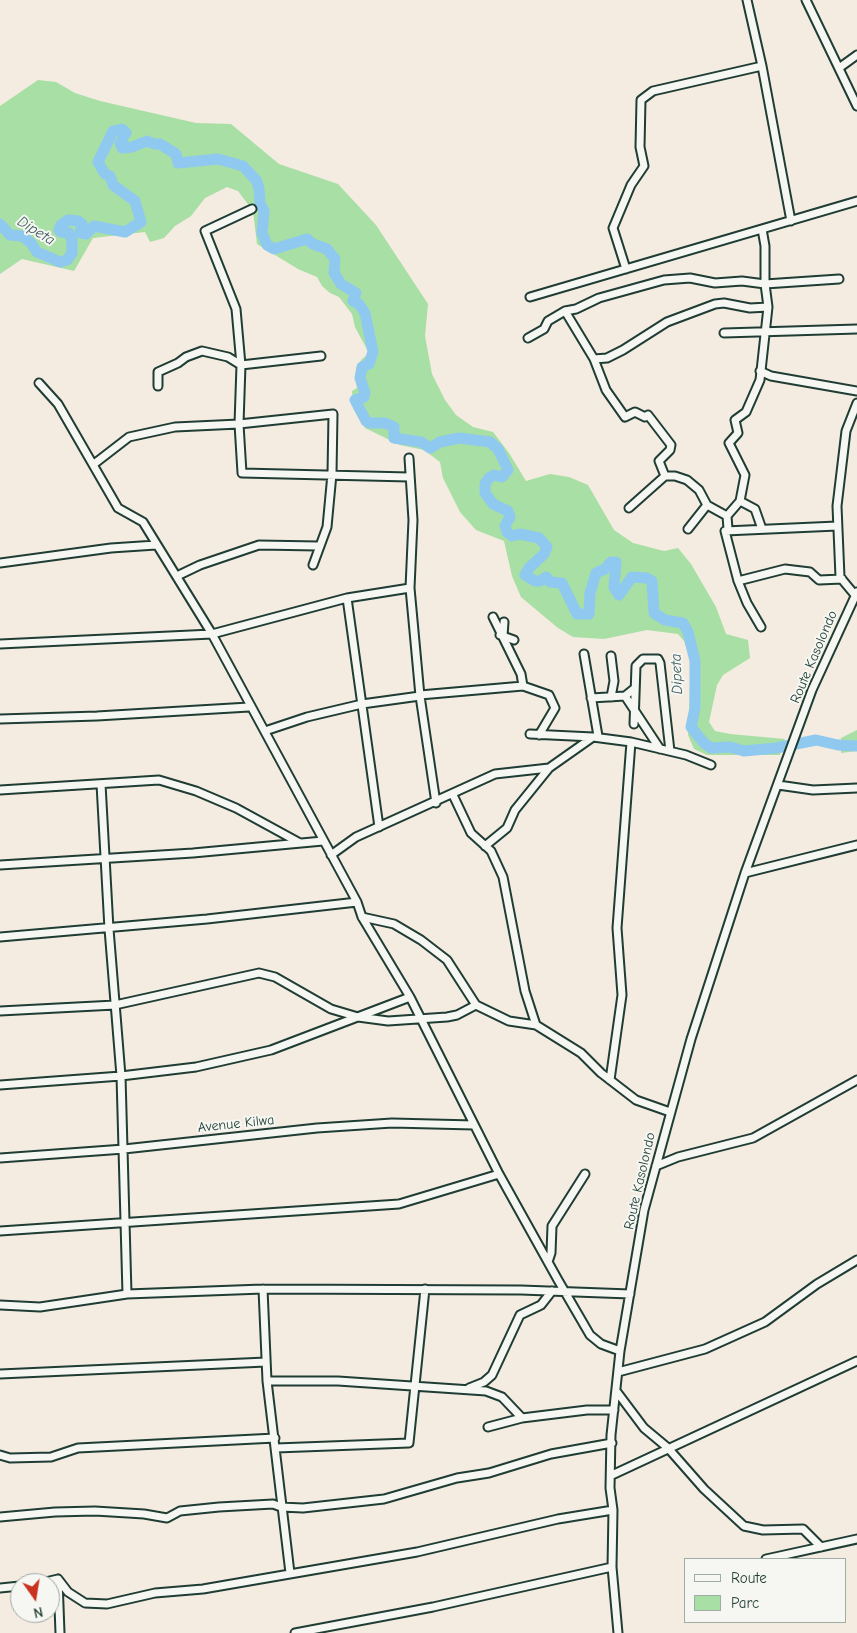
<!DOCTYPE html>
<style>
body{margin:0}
#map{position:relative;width:857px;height:1633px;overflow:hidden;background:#f4ebe1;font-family:"Comic Neue",sans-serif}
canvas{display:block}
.legend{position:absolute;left:684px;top:1558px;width:162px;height:65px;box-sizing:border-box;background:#f6f6f2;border:1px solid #a0aca6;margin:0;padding:6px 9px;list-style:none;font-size:15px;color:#1f3d34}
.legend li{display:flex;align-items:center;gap:10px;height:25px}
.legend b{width:25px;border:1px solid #a0aca6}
.north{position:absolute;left:10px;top:1573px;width:50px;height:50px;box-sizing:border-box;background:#f6f6f2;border:1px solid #a0aca6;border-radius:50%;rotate:167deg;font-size:14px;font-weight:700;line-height:20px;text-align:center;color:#1f3d34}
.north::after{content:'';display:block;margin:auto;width:18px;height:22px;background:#c8321e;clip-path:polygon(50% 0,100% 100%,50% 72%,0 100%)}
</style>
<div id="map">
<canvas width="857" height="1633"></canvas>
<ul class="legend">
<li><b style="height:6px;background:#f6f6f2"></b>Route</li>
<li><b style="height:14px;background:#a7dfa4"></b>Parc</li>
</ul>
<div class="north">N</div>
</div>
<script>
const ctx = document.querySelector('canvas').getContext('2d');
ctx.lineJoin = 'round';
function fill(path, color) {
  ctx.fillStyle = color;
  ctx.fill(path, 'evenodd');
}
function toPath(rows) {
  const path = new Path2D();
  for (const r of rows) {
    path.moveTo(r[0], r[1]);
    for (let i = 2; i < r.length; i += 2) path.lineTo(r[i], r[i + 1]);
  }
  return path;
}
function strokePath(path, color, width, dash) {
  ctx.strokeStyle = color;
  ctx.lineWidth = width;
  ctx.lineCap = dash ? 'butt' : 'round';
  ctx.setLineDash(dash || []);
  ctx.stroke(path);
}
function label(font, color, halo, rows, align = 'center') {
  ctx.font = font + ' "Comic Neue",sans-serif';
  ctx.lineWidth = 4;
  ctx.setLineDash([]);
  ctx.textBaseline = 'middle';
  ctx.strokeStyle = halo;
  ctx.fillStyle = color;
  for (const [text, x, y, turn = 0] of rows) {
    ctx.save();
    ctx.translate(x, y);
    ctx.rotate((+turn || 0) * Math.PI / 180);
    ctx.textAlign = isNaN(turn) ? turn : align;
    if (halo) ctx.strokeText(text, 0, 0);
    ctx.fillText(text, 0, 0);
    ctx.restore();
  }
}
const green = toPath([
 [38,80,56,82,75,93,100,101,196,123,231,124,279,164,338,184,376,225,428,304,425,336,432,374,445,400,456,415,473,427,493,432,509,453,526,481,550,474,569,477,588,485,614,530,633,543,664,551,678,548,691,564,716,607,726,634,748,640,750,658,723,675,717,685,709,722,715,731,730,734,785,739,780,755,707,755,694,749,688,735,691,662,684,641,678,634,647,630,604,639,573,637,558,628,521,597,512,576,504,541,476,530,460,512,443,478,440,462,424,450,400,445,365,428,353,408,352,391,357,388,355,375,361,360,369,353,355,327,352,314,339,297,330,293,322,286,317,277,298,269,257,244,253,211,238,191,227,187,205,198,191,216,175,226,164,238,150,242,145,232,93,238,74,271,22,259,0,274,0,106],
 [857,730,857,751,841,753,841,738]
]);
const river = toPath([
 [0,224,10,235,22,236,31,243,37,252,60,262,67,260,72,253,72,241,69,233,61,232,59,230,61,225,68,220,78,221,82,224,80,233,86,234,94,226,125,232,141,222,135,201,113,185,110,176,105,174,98,162,113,131,122,129,126,133,120,143,122,148,132,147,147,141,154,144,160,144,176,154,178,163,218,159,243,166,256,180,259,188,260,203,264,211,262,233,267,245,274,249,307,239,313,244,327,249,335,259,334,273,341,284,356,293,353,301,359,304,365,313,373,352,369,364,362,367,360,378,365,393,364,397,355,400,366,421,369,423,385,423,394,427,394,438,421,442,430,448,440,442,459,438,490,442,498,449,508,470,502,477,494,475,489,478,485,484,485,493,493,504,508,511,510,517,505,526,507,532,512,536,520,534,539,538,547,547,544,554,529,568,525,575,535,581,540,581,546,577,550,582,562,583,577,614,589,614,590,593,596,573,605,569,611,562,616,562,614,587,619,595,632,577,647,578,652,581,654,613,665,620,683,623,688,632,695,661,695,708,691,727,704,743,711,748,730,747,744,751,776,748,816,740,838,745,857,746]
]);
const minor = toPath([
 [806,0,857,106],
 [762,66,791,221],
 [839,68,857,55],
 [252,209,205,231,236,309,241,365,239,424,242,473,409,477],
 [626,269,613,228,631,185,644,166,640,147,641,100,653,91,762,66,747,0],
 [530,297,857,201],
 [565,311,576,309,599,298,664,280,690,278,715,283,742,281,765,284,839,279],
 [724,333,857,329],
 [528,338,544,329,548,321,565,311,594,359,606,390,625,417,635,412,645,417,648,415,671,445,670,450,659,461,665,476,629,508],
 [594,359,607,358,623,350,667,322,715,304,724,303,750,308,768,307],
 [760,371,771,376,857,391],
 [39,383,58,404,118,508,143,522,212,634,357,902,362,917,410,997,499,1174,558,1280,590,1335,601,1344,620,1351],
 [158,386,158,372,178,363,186,357,202,351,228,357,241,365,321,356],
 [409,458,413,520,410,588,420,696,436,803],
 [94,464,129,437,175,427,239,424,333,414,332,474,327,527,313,565],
 [665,476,675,476,687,480,699,490,707,505,688,529],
 [707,505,727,516],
 [728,529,727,516,740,501],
 [762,529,755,509,740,501,745,475,729,443,738,433,735,420,746,412,760,380,768,307,765,284,765,246,762,229],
 [0,563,111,548,156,545],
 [177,576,200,565,259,545,318,546],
 [738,581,785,569,810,572,819,580,842,579],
 [855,595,840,577,837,506,846,431,857,403],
 [347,598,379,827],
 [493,617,521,674,523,686],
 [761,627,747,603,738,581,725,531,837,526],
 [500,635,514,640],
 [503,636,504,622],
 [0,644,212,634,347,598,410,588],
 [584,654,598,736],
 [420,695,523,686,549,695,555,708,539,735],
 [625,696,660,749],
 [611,697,614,681,611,656],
 [591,698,625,696,635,688],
 [0,719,97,716,249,707],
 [634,724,636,666,643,659,658,659,660,663,670,751],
 [265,731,307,717,362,704,420,696],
 [530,734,593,737],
 [101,784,109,929,121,1076,127,1294],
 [778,785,813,790,857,788],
 [0,790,159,780,196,791,236,808,300,843],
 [453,795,471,833,491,851,503,877,525,991,536,1025],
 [485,846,507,828,515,810,549,768],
 [331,855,356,837,495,774,549,768,593,737,631,742,686,755,711,765],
 [0,865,193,853,323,841],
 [745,873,857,845],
 [362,917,394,924,421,940,447,960,476,1005,509,1021,536,1025,581,1053,601,1073,636,1100,670,1112],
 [0,937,207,919,357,902],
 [0,1011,115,1005,259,973,275,977,331,1009,358,1017,388,1021,447,1017,457,1015,476,1005],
 [610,1080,622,995,617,928,631,742],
 [0,1085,121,1076,196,1067,271,1050,410,997],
 [0,1158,124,1149,317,1128,392,1123,474,1125],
 [656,1166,678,1157,753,1138,857,1080],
 [0,1231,399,1204,499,1174],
 [548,1262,551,1253,552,1226,585,1174],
 [263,1289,267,1381,290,1573],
 [0,1305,40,1307,127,1294,263,1289,521,1290,630,1294],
 [618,1372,705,1349,765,1322,817,1284,857,1260],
 [0,1374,266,1362],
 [267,1381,338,1381,486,1391,502,1397,522,1418],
 [469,1388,484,1382,492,1375,520,1315,541,1305,552,1291],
 [617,1392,644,1428,668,1448,704,1489,744,1526,763,1530,803,1529,821,1547],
 [488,1427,522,1418,587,1410,614,1410],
 [276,1448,409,1443,425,1289],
 [0,1455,10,1458,51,1457,78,1448,275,1438],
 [612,1475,857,1361],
 [0,1517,55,1512,95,1511,144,1514,167,1518,180,1511,219,1507,273,1504,281,1507,303,1508,384,1499,457,1478,489,1473,551,1454,612,1443],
 [766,1559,857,1539],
 [58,1579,60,1633],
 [41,1583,58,1579,68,1592,85,1603,107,1604,155,1593,203,1589,417,1552,558,1519,613,1510],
 [0,1588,20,1586],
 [295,1633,433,1607,612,1567],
 [618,1633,612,1567,613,1510,610,1488,611,1435,620,1351,644,1210,691,1039,745,873,812,690,857,592]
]);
const streetNames = [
 ["Route Kasolondo",814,657,-67],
 ["Avenue Kilwa",236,1124,-6],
 ["Route Kasolondo",640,1181,-77]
];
const waterNames = [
 ["Dipeta",36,231,32],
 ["Dipeta",677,674,-92]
];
fill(green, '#a7dfa4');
strokePath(river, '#90c9ef', 11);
strokePath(minor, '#1f3d34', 11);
strokePath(minor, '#f6f6f2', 7);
label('14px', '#1f3d34', '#f6f6f2', streetNames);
label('italic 15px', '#365959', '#f6f6f2', waterNames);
</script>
